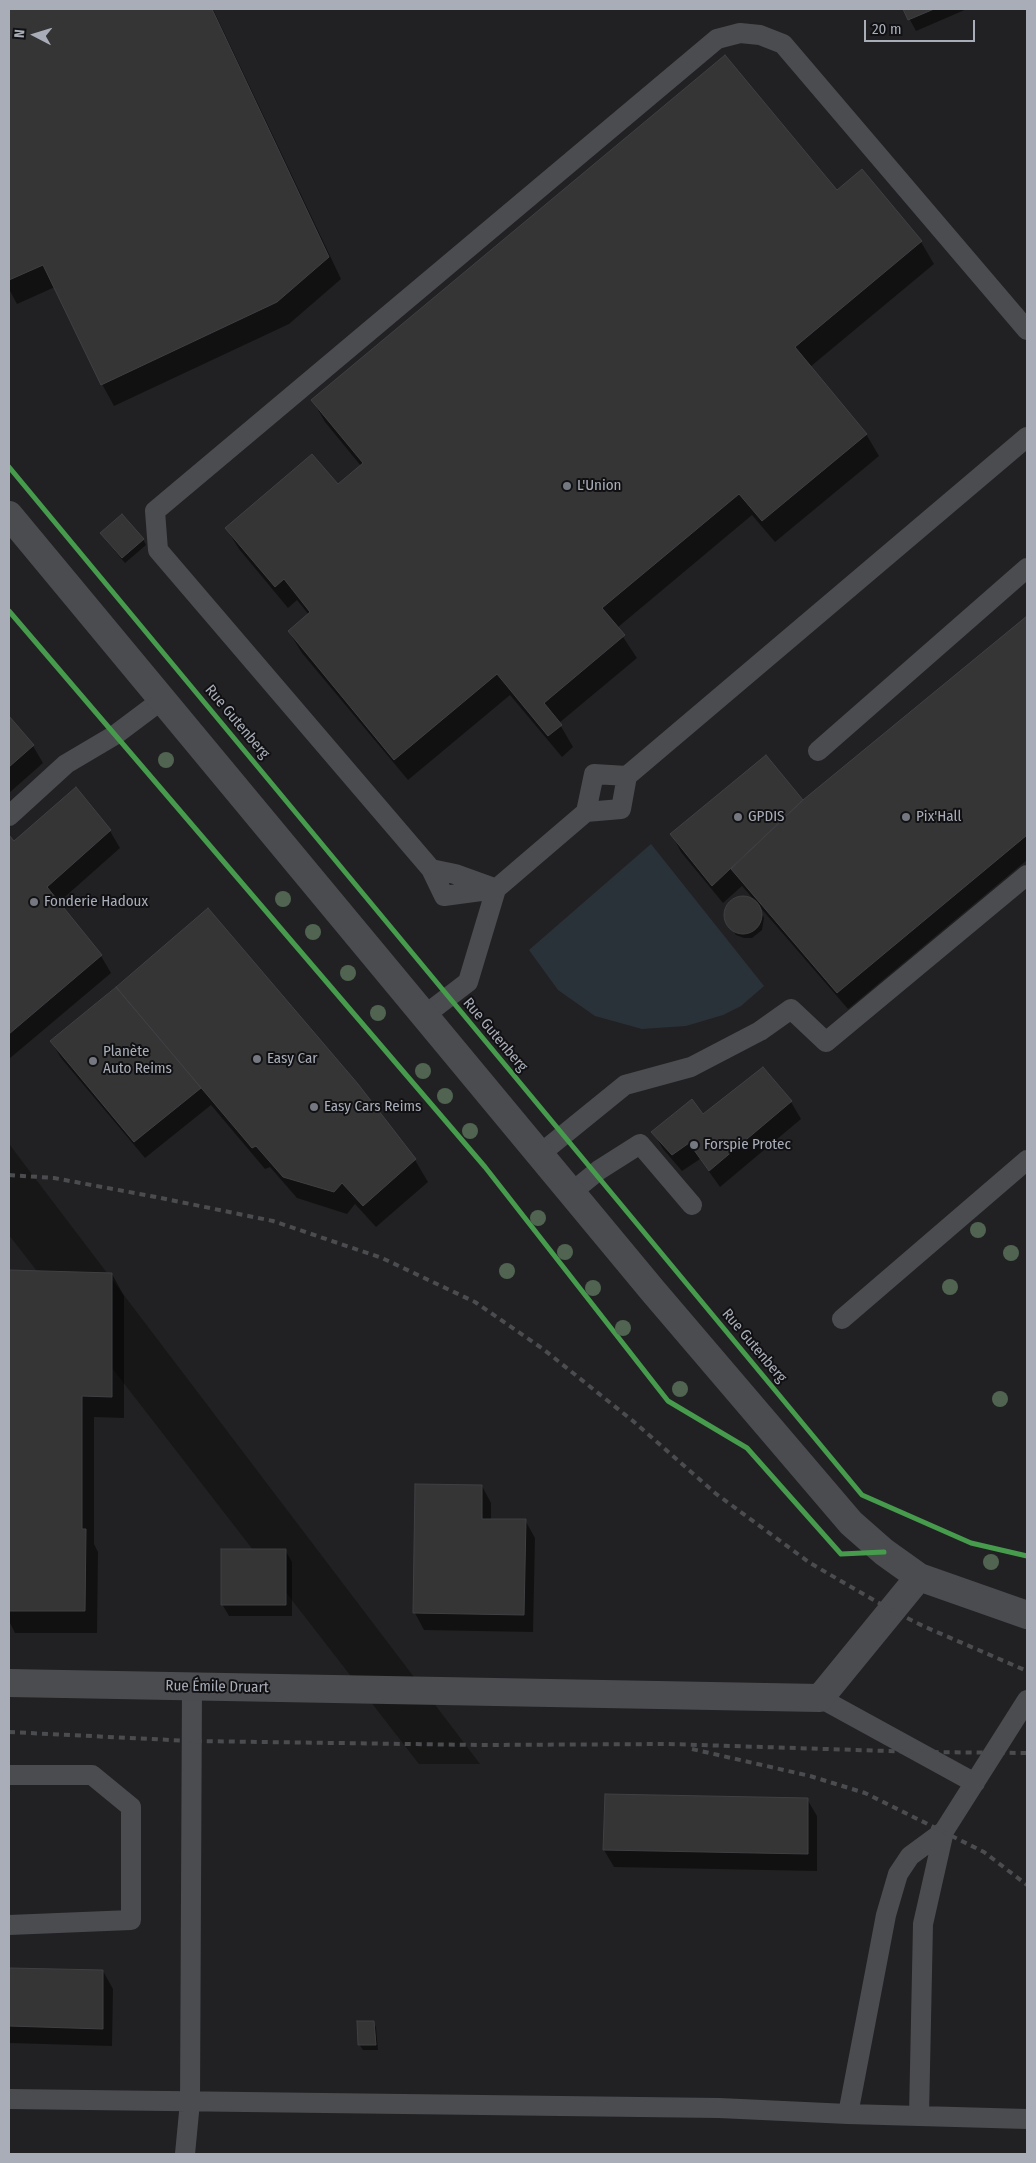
<!DOCTYPE html>
<meta charset="utf-8">
<style>
body{margin:0}
#map{position:relative;width:1036px;height:2163px;overflow:hidden;background:#171717;font-family:"Fira Sans Condensed",sans-serif}
canvas{display:block}
.frame{position:absolute;inset:0;border:10px solid #a8adb8;pointer-events:none}
.north{position:absolute;left:10px;top:10px;width:50px;height:50px;-webkit-text-stroke:4px #111113;paint-order:stroke;rotate:275deg;font-size:14px;font-weight:700;line-height:20px;text-align:center;color:#a8adb8}
.north::after{content:'';display:block;margin:auto;width:18px;height:22px;background:#a8adb8;clip-path:polygon(50% 0,100% 100%,50% 72%,0 100%)}
.scale{position:absolute;left:864px;top:20px;width:111px;height:22px;box-sizing:border-box;border:2px solid #a8adb8;border-top:0;padding-left:6px;font-size:15px;line-height:18px;white-space:nowrap;color:#a8adb8;-webkit-text-stroke:4px #111113;paint-order:stroke}
</style>
<div id="map">
<canvas width="1036" height="2163"></canvas>
<div class="frame"></div>
<div class="north">N</div>
<div class="scale">20 m</div>
</div>
<script>
const ctx = document.querySelector('canvas').getContext('2d');
ctx.lineJoin = 'round';
function fill(path, color) {
  ctx.fillStyle = color;
  ctx.fill(path, 'evenodd');
}
function toPath(rows) {
  const path = new Path2D();
  for (const r of rows) {
    if (r.length === 3) {
      path.moveTo(r[0] + r[2], r[1]);
      path.arc(r[0], r[1], r[2], 0, 2 * Math.PI);
      continue;
    }
    path.moveTo(r[0], r[1]);
    for (let i = 2; i < r.length; i += 2) path.lineTo(r[i], r[i + 1]);
  }
  return path;
}
function strokePath(path, color, width, dash) {
  ctx.strokeStyle = color;
  ctx.lineWidth = width;
  ctx.lineCap = dash ? 'butt' : 'round';
  ctx.setLineDash(dash || []);
  ctx.stroke(path);
}
function label(font, color, halo, rows, align = 'center') {
  ctx.font = font + ' "Fira Sans Condensed",sans-serif';
  ctx.lineWidth = 4;
  ctx.setLineDash([]);
  ctx.textBaseline = 'middle';
  ctx.strokeStyle = halo;
  ctx.fillStyle = color;
  for (const [text, x, y, turn = 0] of rows) {
    ctx.save();
    ctx.translate(x, y);
    ctx.rotate((+turn || 0) * Math.PI / 180);
    ctx.textAlign = isNaN(turn) ? turn : align;
    if (halo) ctx.strokeText(text, 0, 0);
    ctx.fillText(text, 0, 0);
    ctx.restore();
  }
}
const built = toPath([
 [9,9,1027,9,1027,2154,9,2154,9,1235,419,1764,480,1764,9,1144]
]);
const water = toPath([
 [651,844,764,986,741,1006,723,1015,686,1026,642,1029,595,1016,558,990,529,950]
]);
const shadow = toPath([
 [9,9,213,9,341,279,289,324,114,406,102,384,55,287,17,304,9,289],
 [904,9,967,9,916,31],
 [861,171,921,242,934,264,810,367,866,434,879,456,775,542,752,515,617,628,637,658,559,723,573,747,562,757,510,695,408,780,302,653,289,632,309,615,297,600,288,608,239,549,226,528,338,486,361,466,325,422,313,401,837,192],
 [105,539,143,539,146,545,125,563],
 [1027,618,1027,860,848,1009,759,906,764,918,762,930,752,938,744,938,736,935,726,918,728,906,738,898,750,899,756,902,742,886,723,903,681,852,672,835,766,757,803,802],
 [9,718,33,746,43,763,9,793],
 [76,789,110,831,120,848,58,903,101,956,111,973,9,1059,9,837,13,843],
 [208,909,357,1085,415,1160,428,1182,376,1227,355,1204,347,1214,297,1198,270,1167,265,1169,211,1105,145,1158,61,1058,51,1041],
 [762,1069,791,1102,801,1119,720,1187,700,1159,682,1171,663,1149,653,1132,703,1116],
 [9,1272,112,1274,124,1296,124,1418,94,1417,94,1544,98,1552,97,1633,15,1633,9,1621],
 [482,1486,491,1503,491,1520,525,1520,535,1538,533,1632,424,1630,415,1613],
 [285,1550,292,1562,292,1616,229,1616,222,1604],
 [807,1799,817,1816,817,1871,614,1867,604,1850],
 [9,1969,103,1971,113,1989,112,2046,9,2043],
 [373,2022,376,2027,378,2050,363,2050,359,2044]
]);
const building = toPath([
 [9,9,212,9,329,257,277,302,101,385,43,265,9,280,9,9],
 [903,9,934,9,908,20,903,9],
 [725,55,837,190,862,169,922,241,795,347,867,434,762,521,739,494,602,608,625,635,544,703,562,725,548,736,497,674,394,760,288,631,310,612,284,579,275,587,225,528,312,454,338,484,363,463,311,400,725,55],
 [122,514,144,539,122,558,100,533,122,514],
 [1027,616,1027,835,837,993,731,869,803,800,1027,616],
 [9,716,34,745,9,767,9,716],
 [766,755,803,800,712,886,670,834,766,755],
 [76,787,111,830,47,887,102,955,9,1034,9,835,14,841,76,787],
 [743,915,19],
 [208,908,358,1084,416,1159,363,1206,342,1183,334,1192,283,1177,256,1146,252,1148,116,987,208,908],
 [116,987,201,1088,134,1142,50,1041,116,987],
 [763,1067,792,1101,709,1171,689,1143,672,1155,651,1132,692,1099,703,1114,763,1067],
 [9,1270,112,1273,112,1397,82,1396,82,1529,86,1529,85,1611,9,1611,9,1270],
 [415,1484,482,1485,482,1519,526,1519,524,1615,413,1613,415,1484],
 [221,1549,286,1549,286,1605,221,1605,221,1549],
 [605,1794,808,1798,808,1854,603,1850,605,1794],
 [9,1968,103,1970,103,2029,9,2026,9,1968],
 [357,2021,374,2021,376,2045,358,2045,357,2021]
]);
const lane = toPath([
 [818,751,1027,568],
 [586,812,594,774,627,776],
 [9,816,66,764,115,735,163,699],
 [431,869,455,874,491,887],
 [496,889,444,896,431,869,158,550,155,511,717,39,740,33,760,35,783,44,1027,330],
 [425,1015,468,982,496,889,586,812,621,809,627,776,1027,437],
 [540,1154,625,1085,691,1067,760,1031,791,1009,826,1042,1027,875],
 [572,1192,599,1170,640,1144,692,1205],
 [842,1319,1027,1160],
 [820,1698,975,1783],
 [9,1775,92,1775,131,1807,131,1920,9,1925],
 [9,2099,719,2108,848,2114,1027,2119],
 [848,2114,886,1915,898,1874,910,1856,944,1831],
 [919,2116,923,1924,944,1831,1027,1700],
 [185,2154,190,2102,192,1686]
]);
const street = toPath([
 [9,515,653,1291,851,1523,884,1552,919,1577,1027,1615],
 [9,1683,820,1698,919,1577]
]);
const rail = toPath([
 [9,1175,54,1178,156,1197,273,1221,382,1258,475,1302,543,1349,633,1421,715,1493,810,1563,891,1610,923,1626,1027,1671],
 [9,1732,191,1741,481,1745,668,1744,920,1752,1027,1753],
 [692,1749,810,1776,865,1793,984,1852,1027,1885]
]);
const cycleway = toPath([
 [9,467,862,1495,971,1543,1027,1556],
 [9,611,485,1167,668,1401,747,1448,841,1554,884,1552]
]);
const trees = [
 [166,760],
 [283,899],
 [313,932],
 [348,973],
 [378,1013],
 [423,1071],
 [445,1096],
 [470,1131],
 [538,1218],
 [978,1230],
 [565,1252],
 [1011,1253],
 [507,1271],
 [950,1287],
 [593,1288],
 [623,1328],
 [680,1389],
 [1000,1399],
 [991,1562]
];
const markers = [
 [567,486,5,"#757880"],
 [738,817,5,"#757880"],
 [906,817,5,"#757880"],
 [34,902,5,"#757880"],
 [257,1059,5,"#757880"],
 [93,1061,5,"#757880"],
 [314,1107,5,"#757880"],
 [694,1145,5,"#757880"]
];
const poiNames = [
 ["L'Union",577,486],
 ["GPDIS",748,817],
 ["Pix'Hall",916,817],
 ["Fonderie Hadoux",44,902],
 ["Planète",103,1052],
 ["Auto Reims",103,1069],
 ["Easy Car",267,1059],
 ["Easy Cars Reims",324,1107],
 ["Forspie Protec",704,1145]
];
const streetNames = [
 ["Rue Gutenberg",237,722,50],
 ["Rue Gutenberg",495,1035,50],
 ["Rue Gutenberg",754,1346,50],
 ["Rue Émile Druart",217,1687,1]
];
fill(built, '#212123');
fill(water, '#2a3239');
fill(shadow, '#0007');
fill(building, '#353536');
strokePath(building, '#3f4043', 1);
strokePath(lane, '#4b4c50', 20);
strokePath(street, '#4b4c50', 28);
strokePath(rail, '#4b4c4f', 4, [6, 5]);
strokePath(cycleway, '#469c4c', 5);
ctx.fillStyle = '#506451';
for (const [x, y] of trees) {
  ctx.beginPath();
  ctx.arc(x, y, 8, 0, 2 * Math.PI);
  ctx.fill();
}
for (const [x, y, r, color] of markers) {
  const dot = new Path2D();
  dot.arc(x, y, r, 0, 2 * Math.PI);
  ctx.fillStyle = color;
  ctx.fill(dot);
  strokePath(dot, '#111113', 2);
}
label('15px', '#a8adb8', '#111113', poiNames, 'left');
label('15px', '#a8adb8', '#111113', streetNames);
</script>
